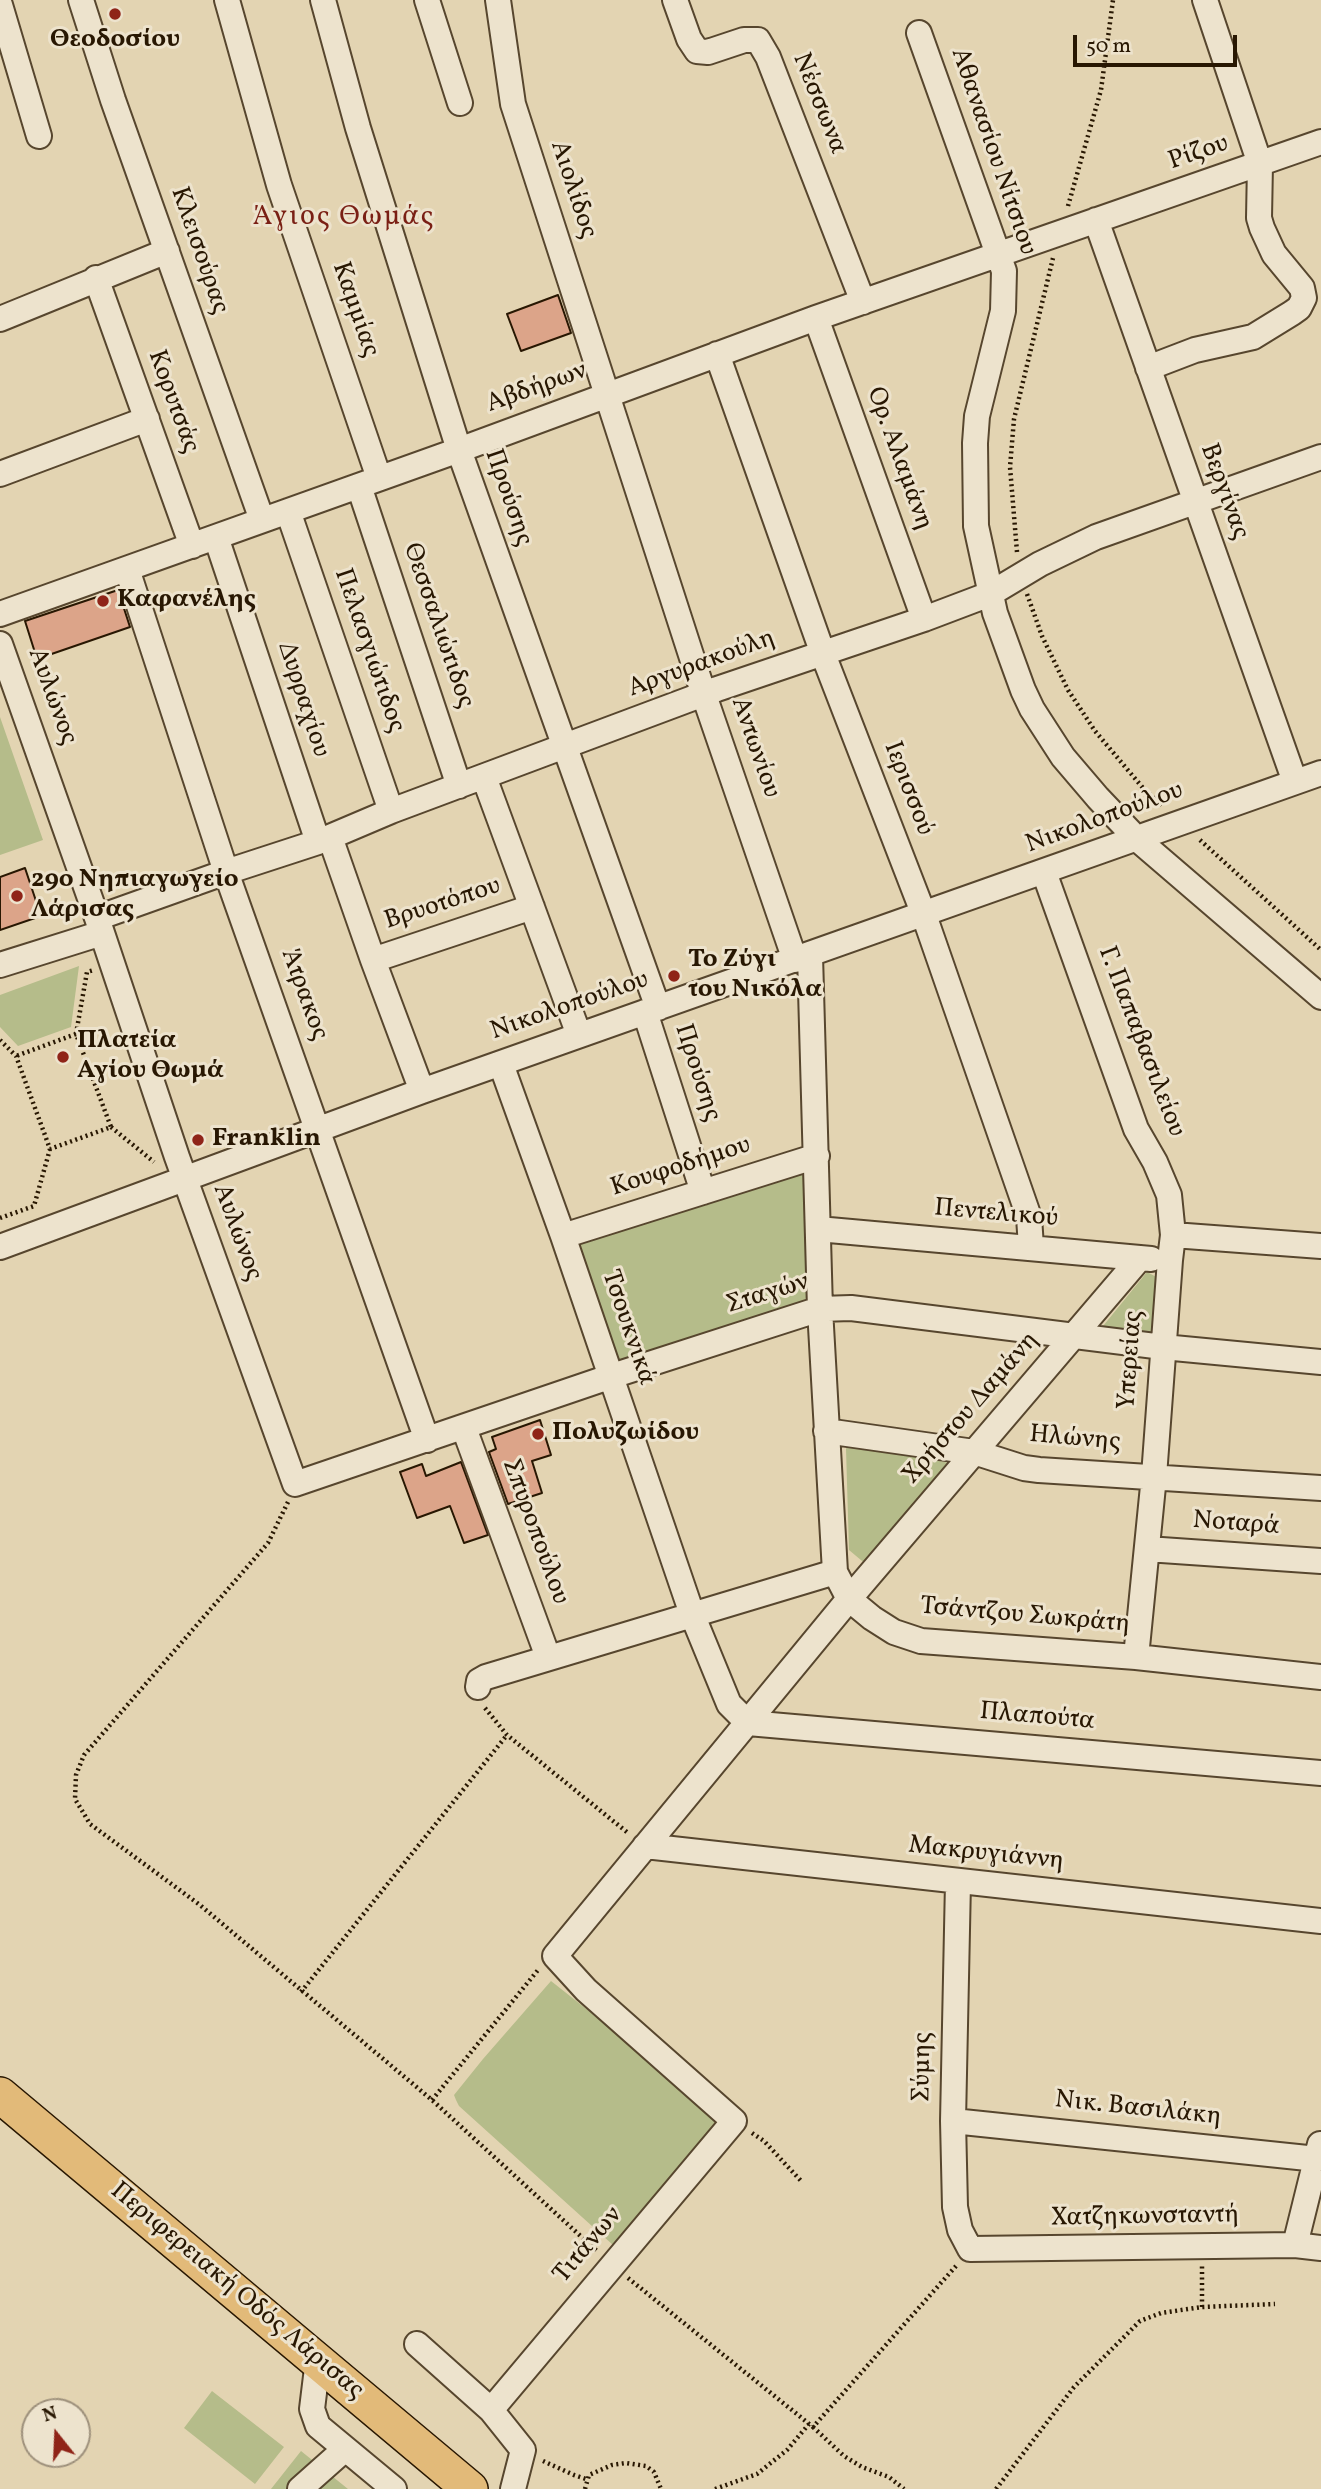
<!DOCTYPE html>
<meta charset="utf-8">
<style>
body{margin:0}
#map{position:relative;width:1321px;height:2489px;overflow:hidden;background:#e3d4b2;font-family:Vollkorn,serif}
canvas{display:block}
.north{position:absolute;left:21px;top:2398px;width:70px;height:70px;box-sizing:border-box;background:#ede3cd;border:2px solid #9e917c;border-radius:50%;rotate:342deg;font-size:19px;font-weight:700;line-height:28px;text-align:center;color:#281702}
.north::after{content:'';display:block;margin:auto;width:24px;height:32px;background:#8f2418;clip-path:polygon(50% 0,100% 100%,50% 72%,0 100%)}
.scale{position:absolute;left:1073px;top:35px;width:164px;height:32px;box-sizing:border-box;border:4px solid #281702;border-top:0;padding-left:9px;font-size:21px;line-height:24px;white-space:nowrap;color:#281702;-webkit-text-stroke:5px #ede3cd;paint-order:stroke}
</style>
<div id="map">
<canvas width="1321" height="2489"></canvas>
<div class="north">N</div>
<div class="scale">50 m</div>
</div>
<script>
const ctx = document.querySelector('canvas').getContext('2d');
ctx.lineJoin = 'round';
function fill(path, color) {
  ctx.fillStyle = color;
  ctx.fill(path, 'evenodd');
}
function toPath(rows) {
  const path = new Path2D();
  for (const r of rows) {
    path.moveTo(r[0], r[1]);
    for (let i = 2; i < r.length; i += 2) path.lineTo(r[i], r[i + 1]);
  }
  return path;
}
function strokePath(path, color, width, dash) {
  ctx.strokeStyle = color;
  ctx.lineWidth = width;
  ctx.lineCap = dash ? 'butt' : 'round';
  ctx.setLineDash(dash || []);
  ctx.stroke(path);
}
function label(font, color, halo, rows, align = 'center') {
  ctx.font = font + ' Vollkorn,serif';
  ctx.lineWidth = 6;
  ctx.setLineDash([]);
  ctx.textBaseline = 'middle';
  ctx.strokeStyle = halo;
  ctx.fillStyle = color;
  for (const [text, x, y, turn = 0] of rows) {
    ctx.save();
    ctx.translate(x, y);
    ctx.rotate((+turn || 0) * Math.PI / 180);
    ctx.textAlign = isNaN(turn) ? turn : align;
    if (halo) ctx.strokeText(text, 0, 0);
    ctx.fillText(text, 0, 0);
    ctx.restore();
  }
}
const green = toPath([
 [0,717,43,840,0,855],
 [79,966,71,1027,18,1046,0,1027,0,995],
 [805,1173,808,1296,803,1302,623,1361,613,1357,574,1242],
 [1147,1272,1162,1280,1155,1338,1099,1331],
 [853,1443,954,1464,868,1566,849,1550,846,1449,847,1445],
 [551,1981,708,2105,720,2126,623,2247,613,2245,459,2106,456,2100,454,2095,483,2059],
 [212,2391,284,2447,255,2484,184,2428],
 [301,2451,348,2489,271,2489]
]);
const building = toPath([
 [558,295,571,333,521,351,507,314,558,295],
 [118,590,130,627,37,659,25,621,118,590],
 [25,868,41,916,0,930,0,877,25,868],
 [540,1420,551,1455,532,1461,542,1493,508,1504,489,1452,496,1449,492,1437,540,1420],
 [461,1462,488,1535,464,1543,450,1506,417,1518,400,1472,422,1464,426,1476,461,1462]
]);
const path = toPath([
 [1068,206,1101,90,1113,0],
 [1017,552,1010,467,1014,419,1053,258],
 [1027,594,1042,636,1068,690,1095,731,1143,788,1162,805],
 [1200,840,1321,950],
 [76,1034,87,972,94,970],
 [0,1040,16,1056,50,1149,111,1127,76,1034,16,1056],
 [111,1127,154,1162],
 [0,1218,34,1206,50,1149],
 [288,1502,268,1543,84,1755,76,1775,75,1799,90,1824,200,1905,432,2100,598,2252],
 [485,1708,507,1735,628,1833],
 [301,1992,507,1735],
 [432,2100,538,1970],
 [752,2133,764,2141,802,2182],
 [628,2278,813,2427,956,2266],
 [1202,2307,1202,2266],
 [813,2427,844,2456,862,2467,889,2477,904,2489],
 [543,2461,574,2475,586,2479],
 [585,2489,589,2475,612,2465,626,2463,646,2466,654,2472,661,2489],
 [715,2489,757,2474,787,2450,809,2424],
 [996,2489,1074,2387,1140,2321,1161,2313,1202,2307,1275,2304]
]);
const minor = toPath([
 [81,0,113,100,262,520],
 [227,0,279,185,379,478],
 [323,0,358,128,459,450,658,1008],
 [427,0,460,103],
 [498,0,513,104,704,695,795,960],
 [675,0,689,39,697,51,708,52,744,40,758,40,768,57,863,302],
 [0,5,39,136],
 [919,33,1004,271,1003,311,977,416,975,443,976,526,995,613,1023,690,1032,709,1063,757,1098,798,1137,839,1321,997],
 [1096,220,1295,782],
 [96,278,192,546],
 [816,318,924,619],
 [0,319,167,251],
 [717,354,823,654,924,915,1029,1217,1031,1247],
 [1148,368,1195,350,1253,337,1292,313,1299,308,1304,298,1302,288,1274,254,1262,228,1259,218,1260,164,1205,0],
 [0,474,147,419],
 [359,486,459,786],
 [288,511,391,811],
 [216,537,318,842],
 [127,569,226,872,427,1440],
 [0,614,459,450,816,318,1321,142],
 [0,644,97,918,177,1157,295,1484,612,1376,820,1309,851,1308,1163,1347,1321,1362],
 [484,777,579,1035],
 [330,837,373,960,422,1091],
 [1044,872,1136,1129,1155,1162,1169,1195,1173,1235,1170,1260,1154,1476,1136,1657],
 [97,918,226,872,318,842,391,811,717,689,924,619,990,594,1040,564,1096,537,1321,457],
 [810,955,820,1309,835,1572],
 [373,960,532,907],
 [0,965,102,933],
 [645,1012,703,1192],
 [501,1064,563,1236,692,1614,729,1704,748,1723,1321,1773],
 [818,1229,1151,1259],
 [1173,1235,1321,1246],
 [563,1236,817,1156],
 [0,1247,422,1091,1321,773],
 [464,1428,548,1657],
 [826,1431,974,1452,1024,1468,1039,1470,1321,1488],
 [1147,1549,1321,1561],
 [478,1687,479,1681,486,1677,835,1572,849,1599,872,1618,894,1632,921,1641,1136,1657,1321,1677],
 [645,1846,1321,1921],
 [958,1882,953,2121,955,2207,960,2230,970,2249,1295,2245,1321,2248],
 [953,2121,1317,2159],
 [1295,2245,1320,2144],
 [417,2344,491,2410,523,2450,513,2489],
 [318,2360,312,2409,318,2426,394,2489],
 [491,2410,734,2121,586,1990,555,1956,849,1599,1140,1258],
 [300,2489,345,2449]
]);
const highway = toPath([
 [0,2095,470,2489]
]);
const markers = [
 [115,14,7,"#8f2418"],
 [103,601,7,"#8f2418"],
 [17,896,7,"#8f2418"],
 [674,976,7,"#8f2418"],
 [63,1057,7,"#8f2418"],
 [198,1140,7,"#8f2418"],
 [538,1434,7,"#8f2418"]
];
const poiNames = [
 ["Θεοδοσίου",115,41,"center"],
 ["Καφανέλης",117,601],
 ["29ο Νηπιαγωγείο",31,881],
 ["Λάρισας",31,911],
 ["Το Ζύγι",688,961],
 ["του Νικόλα",688,991],
 ["Πλατεία",77,1042],
 ["Αγίου Θωμά",77,1072],
 ["Franklin",212,1140],
 ["Πολυζωίδου",552,1434]
];
const streetNames = [
 ["Νέσσωνα",818,104,68],
 ["Αθανασίου Νίτσιου",992,152,71],
 ["Ρίζου",1199,154,-19],
 ["Αιολίδος",572,190,72],
 ["Κλεισούρας",198,251,71],
 ["Καμμίας",354,310,71],
 ["Αβδήρων",537,389,-20],
 ["Κορυτσάς",172,402,70],
 ["Ορ. Αλαμάνη",898,459,70],
 ["Βεργίνας",1223,492,70],
 ["Προύσης",507,498,71],
 ["Θεσσαλιώτιδος",437,626,71],
 ["Πελασγιώτιδος",368,651,71],
 ["Αργυρακούλη",702,665,-20],
 ["Αυλώνος",51,697,70],
 ["Δυρραχίου",302,700,72],
 ["Αντωνίου",754,748,71],
 ["Ιερισσού",907,789,69],
 ["Νικολοπούλου",1105,819,-20],
 ["Βρυοτόπου",443,905,-18],
 ["Άτρακος",303,995,70],
 ["Νικολοπούλου",570,1007,-19],
 ["Γ. Παπαβασιλείου",1140,1042,69],
 ["Προύσης",696,1073,72],
 ["Κουφοδήμου",681,1168,-18],
 ["Πεντελικού",996,1215,5],
 ["Αυλώνος",236,1233,70],
 ["Σταγών",768,1295,-17],
 ["Τσουκνικά",627,1328,71],
 ["Υπερείας",1132,1360,-86],
 ["Χρήστου Δαμάνη",972,1409,-49],
 ["Ηλώνης",1075,1440,5],
 ["Νοταρά",1236,1525,4],
 ["Σπυροπούλου",534,1532,70],
 ["Τσάντζου Σωκράτη",1025,1617,5],
 ["Πλαπούτα",1037,1718,5],
 ["Μακρυγιάννη",986,1855,6],
 ["Σύμης",924,2067,-89],
 ["Νικ. Βασιλάκη",1138,2110,6],
 ["Χατζηκωνσταντή",1145,2218,-1],
 ["Τιτάνων",589,2246,-50],
 ["Περιφερειακή Οδός Λάρισας",236,2292,40]
];
const neighbourhoodNames = [
 ["Άγιος Θωμάς",344,219]
];
fill(green, '#b5bc8a');
fill(building, '#dca489');
strokePath(building, '#281702', 2);
strokePath(minor, '#57462e', 28);
strokePath(highway, '#281702', 38);
strokePath(path, '#281702', 4.5, [2, 3.5]);
strokePath(minor, '#ede3cd', 24);
strokePath(highway, '#e2ba79', 35);
for (const [x, y, r, color] of markers) {
  const dot = new Path2D();
  dot.arc(x, y, r, 0, 2 * Math.PI);
  ctx.fillStyle = color;
  ctx.fill(dot);
  strokePath(dot, '#ede3cd', 2.5);
}
label('bold 26px', '#281702', '#ede3cd', poiNames, 'left');
label('26px', '#281702', '#ede3cd', streetNames);
ctx.letterSpacing = '2px';
label('28px', '#7a1f14', '#ede3cd', neighbourhoodNames);
ctx.letterSpacing = '0px';
</script>
